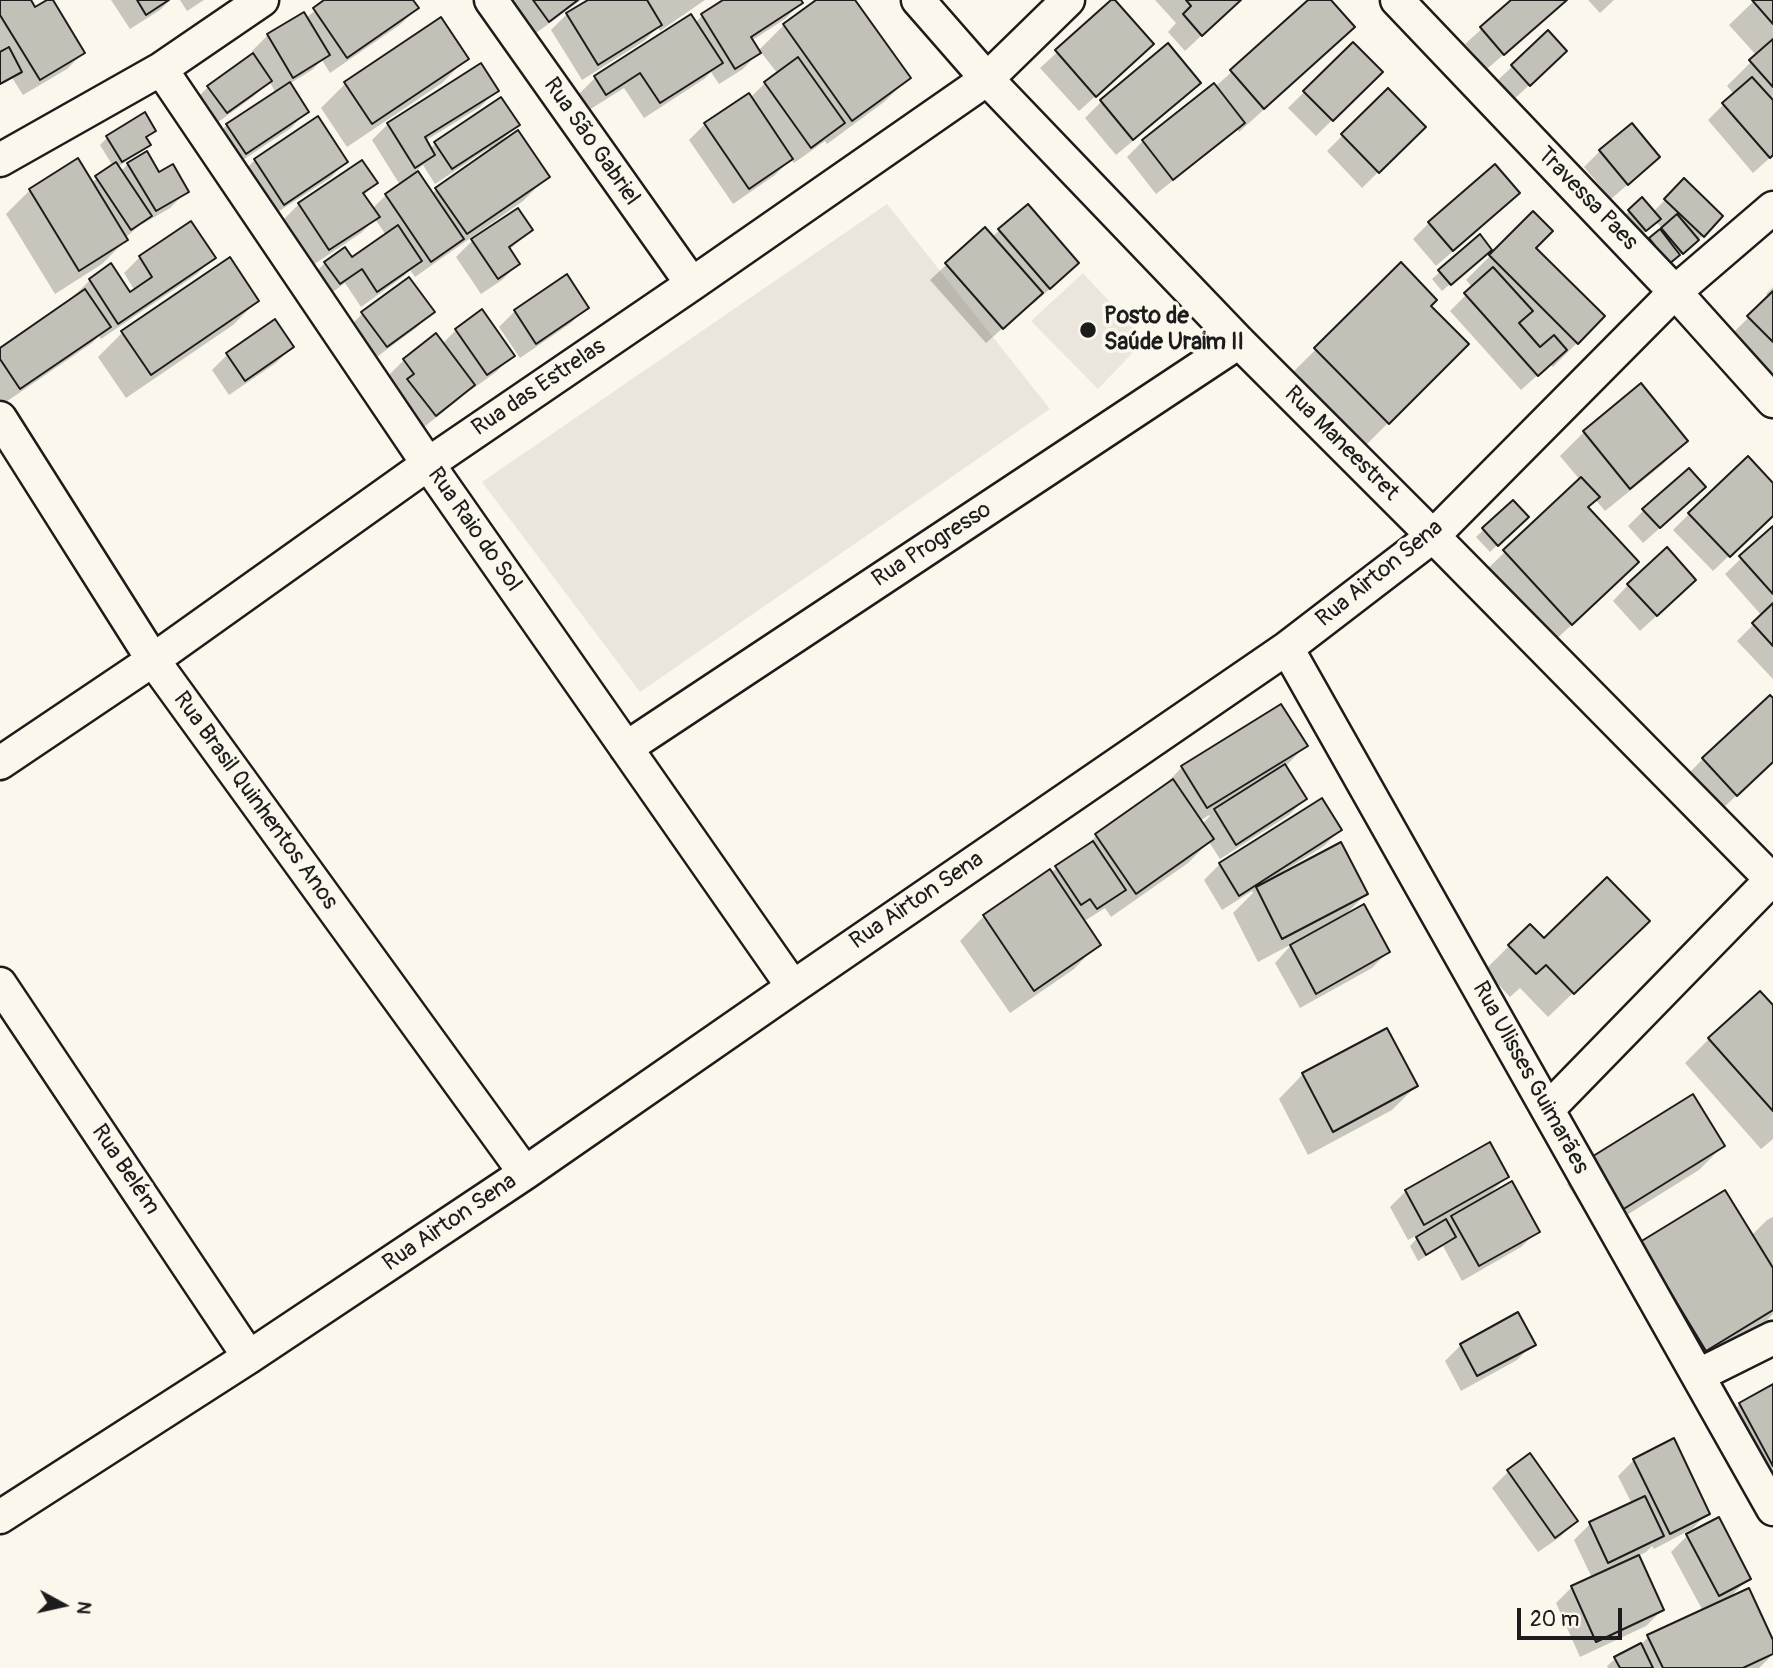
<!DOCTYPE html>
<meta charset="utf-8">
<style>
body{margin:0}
#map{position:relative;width:1773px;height:1668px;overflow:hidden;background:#fbf7ec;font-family:Pangolin,sans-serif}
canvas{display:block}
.north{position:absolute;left:28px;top:1570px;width:70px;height:70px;-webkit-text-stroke:5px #fbf7ec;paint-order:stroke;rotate:98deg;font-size:19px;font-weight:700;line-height:28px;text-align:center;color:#1c1c1c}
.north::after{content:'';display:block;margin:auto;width:24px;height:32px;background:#1c1c1c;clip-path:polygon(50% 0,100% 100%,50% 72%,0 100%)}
.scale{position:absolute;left:1517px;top:1608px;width:105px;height:32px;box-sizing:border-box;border:4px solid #1c1c1c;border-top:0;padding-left:9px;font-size:21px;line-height:24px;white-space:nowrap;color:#1c1c1c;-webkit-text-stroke:5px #fbf7ec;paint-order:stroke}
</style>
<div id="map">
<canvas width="1773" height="1668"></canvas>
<div class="north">N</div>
<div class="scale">20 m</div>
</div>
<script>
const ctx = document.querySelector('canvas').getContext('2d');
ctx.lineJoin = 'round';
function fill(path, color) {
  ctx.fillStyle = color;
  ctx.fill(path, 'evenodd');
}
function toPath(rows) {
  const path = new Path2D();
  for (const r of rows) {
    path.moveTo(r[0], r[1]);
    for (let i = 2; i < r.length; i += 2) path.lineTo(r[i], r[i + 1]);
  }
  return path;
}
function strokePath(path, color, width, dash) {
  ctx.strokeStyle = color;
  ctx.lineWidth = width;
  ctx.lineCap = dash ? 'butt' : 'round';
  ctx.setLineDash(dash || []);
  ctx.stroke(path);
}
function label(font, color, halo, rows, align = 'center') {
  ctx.font = font + ' Pangolin,sans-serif';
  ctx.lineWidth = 7;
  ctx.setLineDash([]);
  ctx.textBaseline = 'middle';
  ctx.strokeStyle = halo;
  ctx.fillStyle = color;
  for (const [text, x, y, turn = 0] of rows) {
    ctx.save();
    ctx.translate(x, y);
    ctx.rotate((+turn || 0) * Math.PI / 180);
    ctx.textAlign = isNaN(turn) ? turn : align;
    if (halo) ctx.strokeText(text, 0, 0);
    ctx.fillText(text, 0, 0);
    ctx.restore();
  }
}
const built = toPath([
 [887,204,1050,409,640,692,482,482],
 [1083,273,1145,340,1098,389,1031,321]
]);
const shadow = toPath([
 [0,0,29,0,35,10,51,0,83,53,67,69,23,95,11,76,0,82],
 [111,0,170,0,160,10,130,29],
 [180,0,204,0,187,11],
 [328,0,411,0,417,8,401,24,330,73,322,60,312,70,289,84,307,111,291,128,229,169,211,141,227,125,276,93,269,81,254,96,210,128,192,103,208,87,254,55,252,51,268,35,306,18],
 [506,0,581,0,532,36],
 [586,0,705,0,660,31,658,27,644,41,582,80,551,30,567,14,588,2],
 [726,0,799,0,801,3,785,19,751,41,758,51,784,25,819,0,853,0,909,78,884,102,827,144,825,141,794,163,791,159,775,175,733,204,689,140,705,124,750,98,765,83,778,74,760,51,743,69,719,84,711,72,704,79,644,118,624,88,589,110,579,94,595,78,695,23,702,16],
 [1155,0,1239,0,1185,51,1168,32,1176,23],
 [1311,0,1329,0,1353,27,1329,51,1239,132,1237,129,1227,138,1156,194,1127,157,1143,141,1215,87],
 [1514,0,1566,0,1487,69,1465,44],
 [1588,0,1614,0,1600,13],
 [1755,0,1773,0,1773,155,1753,173,1708,120,1734,94,1727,86,1757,56,1729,25],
 [1113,1,1136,60,1079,111,1040,68],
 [441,20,466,59,442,83,347,147,321,108,345,84],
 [1547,33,1549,67,1513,100,1496,82],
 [1353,44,1381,72,1316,136,1288,108],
 [1168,46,1199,83,1183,99,1116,155,1085,118,1101,102],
 [1388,90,1424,127,1362,188,1327,151],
 [496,91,480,107,425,141,430,149,435,144,517,125,497,145,547,177,523,201,415,277,410,270,404,276,361,307,345,283,323,299,309,279,325,263,352,260,386,235,375,219,361,233,313,265,283,220,299,204,362,162,376,183,363,196,372,209,386,195,400,185,372,140,388,124],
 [489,148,491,151,431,194,416,171,423,165,435,184],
 [154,131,145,139,149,145,141,152,117,167,120,172,128,164,159,175,186,192,170,208,139,226,125,238,126,240,102,264,55,294,6,214,30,190,91,183,113,166,100,145,108,137],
 [1600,151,1641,173,1611,199,1584,167],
 [255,160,346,162,330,178,267,219,239,176],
 [1495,166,1502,209,1436,266,1413,239,1429,223],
 [1668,197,1703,235,1687,251,1686,250,1670,262,1643,247,1663,229,1656,222,1638,238,1621,219,1642,200,1653,212],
 [1028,206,1061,279,1033,304,1032,302,986,343,930,280,985,229,992,237],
 [1533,213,1534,248,1577,343,1553,367,1550,364,1521,390,1450,311,1473,288,1466,280],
 [191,224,213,258,197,274,101,339,99,336,92,343,3,404,0,399,0,350,75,298,74,296,90,280,111,266,130,294,135,291,124,273,140,257],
 [531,230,509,250,518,264,502,280,481,294,456,257,472,241],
 [1479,237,1482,257,1442,291,1432,279],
 [1401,265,1428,306,1467,344,1364,447,1291,374],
 [1773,287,1773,372,1772,374,1733,333,1769,297,1766,294],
 [257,301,233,325,126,398,98,357,122,333],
 [587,307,571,323,520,358,499,327,515,311],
 [432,312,416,328,370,362,347,329,363,313],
 [482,312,512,356,496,372,471,390,470,388,457,401,419,431,392,396,399,390,388,376,404,360,442,344,456,330],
 [292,347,276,363,229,395,212,370,228,354],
 [1584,432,1686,441,1662,465,1605,511,1595,499,1586,508,1613,586,1547,648,1480,576,1580,480,1560,456],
 [1773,485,1773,514,1713,571,1673,530,1689,514],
 [1513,502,1527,517,1490,552,1476,537],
 [1688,503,1643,543,1628,526,1644,510],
 [1773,528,1773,679,1737,641,1762,616,1725,574],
 [1628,585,1678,596,1640,631,1613,601],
 [1773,701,1773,761,1720,811,1687,775,1703,759],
 [1305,746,1285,767,1305,799,1289,815,1220,859,1209,842,1188,863,1111,917,1105,908,1083,922,1098,944,1074,969,1010,1013,960,941,984,916,1050,873,1080,852,1096,836,1159,792,1182,767],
 [1209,815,1210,816,1202,824,1200,821],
 [1321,800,1340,830,1324,846,1282,872,1284,875,1366,894,1345,915,1388,952,1372,968,1300,1008,1275,963,1292,944,1258,962,1233,913,1253,893,1252,891,1222,910,1204,880,1220,864],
 [1544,941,1623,945,1548,1017,1520,988,1510,997,1485,970,1509,946],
 [1773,1008,1773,1139,1761,1149,1685,1063,1709,1039],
 [1303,1074,1416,1086,1392,1110,1308,1155,1279,1099],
 [1723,1146,1699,1170,1598,1233,1567,1184,1592,1160],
 [1507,1177,1488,1195,1538,1231,1521,1247,1462,1281,1443,1246,1418,1261,1410,1246,1423,1232,1408,1240,1390,1207,1406,1191],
 [1773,1217,1773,1314,1765,1322,1681,1374,1617,1268,1641,1244,1751,1236,1767,1220],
 [1533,1344,1517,1360,1461,1391,1445,1361,1461,1345],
 [1773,1386,1773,1482,1716,1428,1740,1404],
 [1530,1455,1576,1521,1560,1537,1538,1552,1492,1488,1508,1472],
 [1634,1460,1708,1513,1692,1529,1654,1549,1652,1546,1646,1552,1638,1556,1662,1610,1646,1626,1580,1657,1556,1603,1572,1587,1592,1578,1574,1540,1590,1524,1632,1504,1618,1476],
 [1687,1536,1749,1578,1728,1599,1773,1644,1773,1654,1759,1668,1608,1668,1607,1666,1615,1659,1640,1646,1648,1637,1703,1611,1671,1552]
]);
const building = toPath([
 [0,0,31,0,35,7,47,0,53,0,85,53,40,80,0,15,0,0],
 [137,0,169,0,146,15,137,0],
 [324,0,413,0,419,8,347,58,313,8,324,0],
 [533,0,578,0,549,22,533,0],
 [588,0,647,0,662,25,598,65,566,13,588,0],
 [723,0,801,0,803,3,751,37,761,53,735,69,701,14,723,0],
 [816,0,855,0,911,78,852,121,783,24,816,0],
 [1111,0,1115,0,1154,44,1096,97,1055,50,1111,0],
 [1186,0,1241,0,1202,36,1183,14,1191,6,1186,0],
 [1308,0,1331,0,1355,27,1264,109,1230,70,1308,0],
 [1511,0,1567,0,1504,55,1480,27,1511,0],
 [1752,0,1773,0,1773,24,1752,0],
 [304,12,330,55,293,78,267,34,304,12],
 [691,14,723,63,660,103,640,73,606,95,594,76,691,14],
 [441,17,469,59,372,124,344,82,441,17],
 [1548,30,1567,51,1530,86,1511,65,1548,30],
 [1773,39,1773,87,1749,60,1773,39],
 [1353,42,1383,72,1333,121,1303,91,1353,42],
 [1168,43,1201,83,1133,140,1100,100,1168,43],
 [9,47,22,72,0,84,0,52,9,47],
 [253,53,272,81,227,113,207,86,253,53],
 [798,57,845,123,811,148,764,82,798,57],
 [481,63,499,91,425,137,435,155,415,168,387,123,481,63],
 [1752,77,1773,100,1773,155,1770,158,1722,103,1752,77],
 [290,82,309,112,246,154,226,124,290,82],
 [1214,83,1245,123,1173,180,1142,140,1214,83],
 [1388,88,1426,127,1379,173,1341,134,1388,88],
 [749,93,793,159,749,189,704,123,749,93],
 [501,97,520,125,452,169,434,142,501,97],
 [145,112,156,131,146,137,151,145,122,162,106,136,145,112],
 [318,116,348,162,284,205,254,159,318,116],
 [1632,123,1660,157,1628,185,1599,150,1632,123],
 [518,130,550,177,467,234,435,188,518,130],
 [147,151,159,172,173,164,189,192,156,211,127,163,147,151],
 [78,158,128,240,79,271,29,189,78,158],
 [362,160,378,183,363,193,380,217,329,250,298,203,362,160],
 [116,162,152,216,131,230,95,176,116,162],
 [1495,164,1520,193,1453,251,1428,222,1495,164],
 [418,171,464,239,431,262,385,194,418,171],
 [1684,178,1723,216,1704,237,1664,199,1684,178],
 [1642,197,1661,219,1646,231,1628,210,1642,197],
 [1028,204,1079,263,1050,289,998,229,1028,204],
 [518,208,533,230,509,247,520,264,498,279,471,239,518,208],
 [1533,211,1553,231,1536,248,1605,316,1578,344,1489,255,1533,211],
 [1677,214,1699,240,1683,254,1661,228,1677,214],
 [191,221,216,258,118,324,89,279,111,263,130,292,152,277,139,256,191,221],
 [398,225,422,261,377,292,362,269,340,284,324,262,345,247,352,257,398,225],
 [985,227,1043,293,1003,329,945,263,985,227],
 [1660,229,1680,255,1669,264,1649,238,1660,229],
 [1480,234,1492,250,1451,285,1438,270,1480,234],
 [230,257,259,301,151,375,121,331,230,257],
 [1401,262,1437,300,1431,306,1469,344,1389,424,1314,348,1401,262],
 [1493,267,1533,311,1519,323,1540,347,1554,335,1567,350,1538,376,1464,293,1493,267],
 [567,274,589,308,536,344,514,310,567,274],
 [409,277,435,312,387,347,361,312,409,277],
 [85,289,111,327,20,389,0,359,0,348,85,289],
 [1773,291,1773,342,1747,316,1773,291],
 [482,309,515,356,487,375,455,329,482,309],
 [275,319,294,347,245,381,226,353,275,319],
 [436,333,475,385,436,416,407,379,414,374,403,359,436,333],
 [1641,383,1688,441,1630,489,1583,431,1641,383],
 [1748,456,1773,483,1773,516,1730,557,1688,513,1748,456],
 [1689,468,1706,487,1660,528,1642,509,1689,468],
 [1581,477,1600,497,1588,507,1639,562,1572,625,1503,550,1581,477],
 [1513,500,1529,517,1498,546,1482,528,1513,500],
 [1773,526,1773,594,1739,556,1773,526],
 [1667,547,1696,580,1657,616,1627,584,1667,547],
 [1773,603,1773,646,1752,623,1773,603],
 [1770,695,1773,698,1773,762,1737,796,1702,758,1770,695],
 [1281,704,1308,746,1207,808,1181,766,1281,704],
 [1285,764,1307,799,1236,845,1214,809,1285,764],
 [1173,779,1214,839,1136,894,1095,834,1173,779],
 [1322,798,1342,830,1239,896,1219,863,1322,798],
 [1093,841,1126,890,1097,909,1090,899,1081,905,1055,866,1093,841],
 [1341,842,1368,894,1282,939,1256,887,1341,842],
 [1050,869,1101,945,1034,991,983,915,1050,869],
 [1607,877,1650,921,1574,994,1546,965,1536,974,1508,945,1530,924,1544,938,1607,877],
 [1364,904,1390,952,1316,994,1290,945,1364,904],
 [1760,991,1773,1005,1773,1111,1708,1038,1760,991],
 [1387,1028,1418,1086,1333,1132,1302,1073,1387,1028],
 [1693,1094,1725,1146,1622,1210,1590,1158,1693,1094],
 [1490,1142,1509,1177,1424,1225,1405,1190,1490,1142],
 [1512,1181,1540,1232,1479,1266,1451,1216,1512,1181],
 [1725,1190,1773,1268,1773,1310,1706,1351,1640,1242,1725,1190],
 [1446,1219,1456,1237,1426,1255,1416,1237,1446,1219],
 [1518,1312,1536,1345,1477,1376,1460,1344,1518,1312],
 [1773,1384,1773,1466,1739,1403,1773,1384],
 [1674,1438,1710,1514,1670,1534,1633,1459,1674,1438],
 [1530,1453,1578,1521,1555,1538,1507,1470,1530,1453],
 [1645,1496,1664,1536,1608,1563,1589,1522,1645,1496],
 [1719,1517,1751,1579,1719,1596,1686,1534,1719,1517],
 [1639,1555,1664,1610,1596,1642,1571,1586,1639,1555],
 [1749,1588,1773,1640,1773,1654,1743,1668,1663,1668,1647,1635,1749,1588],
 [1641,1643,1653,1668,1620,1668,1614,1657,1641,1643]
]);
const street = toPath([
 [491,0,692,284],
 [918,0,987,79,1239,342,1433,536,1773,881],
 [1397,0,1675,292,1773,401],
 [161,69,428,464,793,987],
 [0,160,161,69,262,0],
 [0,418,153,660,525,1173],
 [1287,648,1773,1509],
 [626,748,1239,342],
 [0,763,153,660,428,464,692,284,987,79,1068,0],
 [0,984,249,1357],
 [1548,1109,1773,878],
 [1699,1375,1773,1338],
 [0,1517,249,1357,525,1173,793,987,1287,648,1433,536,1675,292,1773,208]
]);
const markers = [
 [1088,330,9,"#1c1c1c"]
];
const streetNames = [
 ["Rua São Gabriel",591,142,55],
 ["Travessa Paes",1587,199,46],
 ["Rua das Estrelas",539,388,-34],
 ["Rua Maneestret",1341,444,45],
 ["Rua Raio do Sol",474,530,55],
 ["Rua Progresso",932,545,-33],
 ["Rua Airton Sena",1380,574,-39],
 ["Rua Brasil Quinhentos Anos",255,801,54],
 ["Rua Airton Sena",917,901,-34],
 ["Rua Ulisses Guimarães",1530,1078,61],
 ["Rua Belém",125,1170,56],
 ["Rua Airton Sena",450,1223,-34]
];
const poiNames = [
 ["Posto de",1104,317],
 ["Saúde Uraim II",1104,343]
];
fill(built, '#eae6dc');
fill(shadow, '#0003');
fill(building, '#c3c0b8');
strokePath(building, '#1c1c1c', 2);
strokePath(street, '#1c1c1c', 37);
strokePath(street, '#fbf7ec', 32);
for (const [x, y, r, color] of markers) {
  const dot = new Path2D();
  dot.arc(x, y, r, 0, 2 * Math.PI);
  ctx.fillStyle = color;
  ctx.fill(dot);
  strokePath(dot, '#fbf7ec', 2.5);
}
label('23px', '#1c1c1c', '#fbf7ec', streetNames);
label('bold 23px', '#1c1c1c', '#fbf7ec', poiNames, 'left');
</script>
